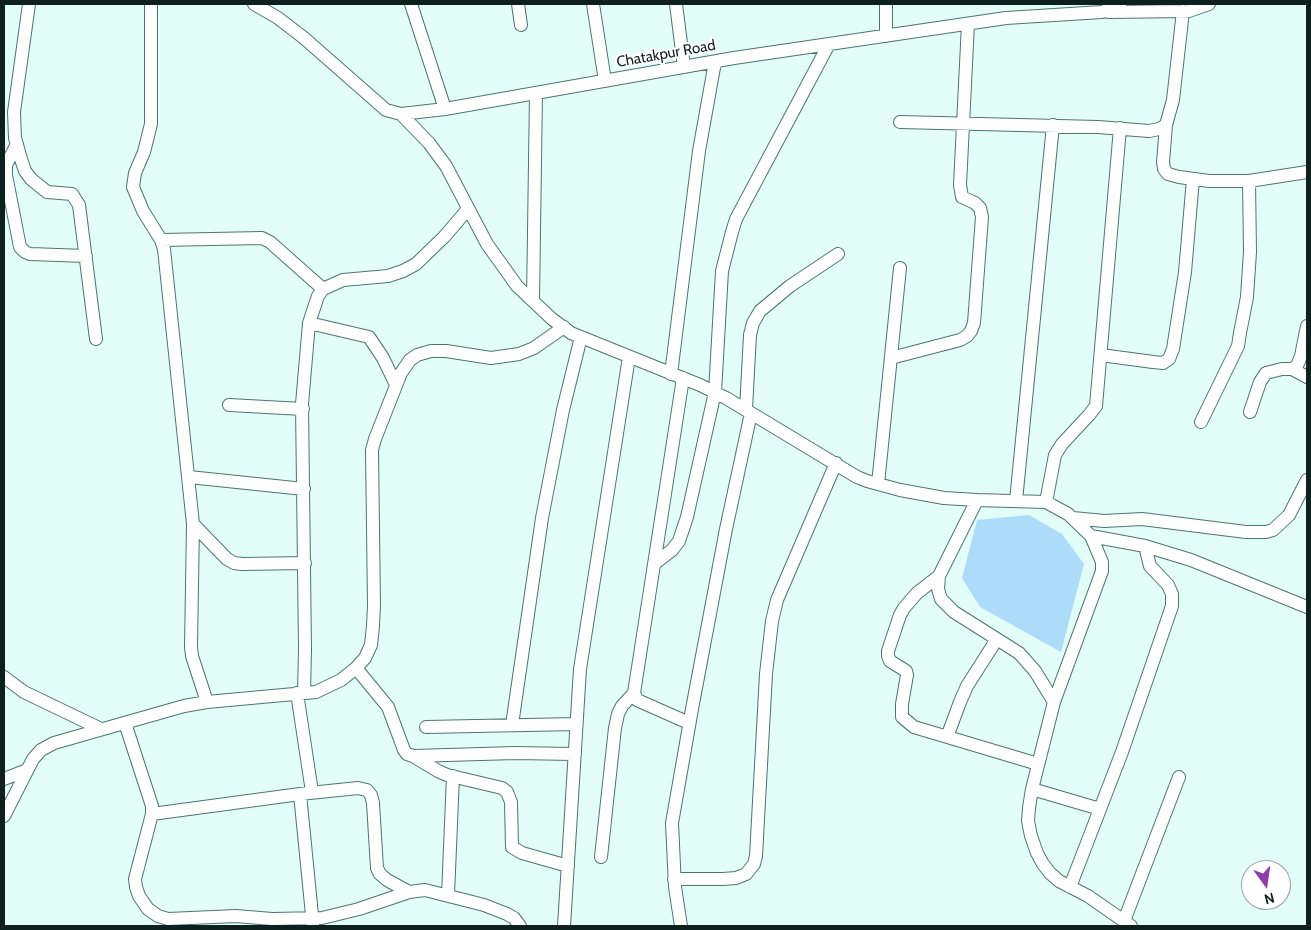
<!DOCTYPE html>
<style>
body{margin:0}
#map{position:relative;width:1311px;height:930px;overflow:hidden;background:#e3fef9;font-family:Cabin,sans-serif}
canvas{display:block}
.frame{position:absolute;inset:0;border:5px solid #0e201d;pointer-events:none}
.north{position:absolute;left:1241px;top:860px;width:50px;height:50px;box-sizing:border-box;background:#fff;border:1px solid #9fa6a5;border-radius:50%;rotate:166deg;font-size:14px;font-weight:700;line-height:20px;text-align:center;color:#0e201d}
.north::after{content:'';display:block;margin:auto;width:18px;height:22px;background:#903ba9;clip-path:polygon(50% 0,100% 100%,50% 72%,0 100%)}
</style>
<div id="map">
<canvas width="1311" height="930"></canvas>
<div class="frame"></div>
<div class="north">N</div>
</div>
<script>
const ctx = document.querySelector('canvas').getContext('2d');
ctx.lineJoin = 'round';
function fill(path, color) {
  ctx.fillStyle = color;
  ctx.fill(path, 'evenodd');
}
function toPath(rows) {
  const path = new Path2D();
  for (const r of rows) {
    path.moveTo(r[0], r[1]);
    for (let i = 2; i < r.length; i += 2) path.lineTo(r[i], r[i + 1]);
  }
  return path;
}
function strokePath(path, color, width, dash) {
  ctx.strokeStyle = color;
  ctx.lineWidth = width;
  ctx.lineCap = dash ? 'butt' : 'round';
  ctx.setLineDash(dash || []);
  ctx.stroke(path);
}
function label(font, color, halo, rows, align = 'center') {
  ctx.font = font + ' Cabin,sans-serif';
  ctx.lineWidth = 4;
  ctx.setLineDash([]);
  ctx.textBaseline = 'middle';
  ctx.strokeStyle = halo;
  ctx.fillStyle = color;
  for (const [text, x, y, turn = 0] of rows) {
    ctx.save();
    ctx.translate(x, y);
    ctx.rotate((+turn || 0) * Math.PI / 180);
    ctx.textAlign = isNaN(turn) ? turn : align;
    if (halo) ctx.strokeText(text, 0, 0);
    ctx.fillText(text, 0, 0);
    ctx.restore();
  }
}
const water = toPath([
 [1029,515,1062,534,1084,564,1061,652,980,607,962,578,977,520]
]);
const minor = toPath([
 [29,4,14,112,15,138,21,159,25,171,31,179,47,192,72,194,79,205,96,339],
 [151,4,151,124,144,152,135,173,133,187,143,211,161,240,164,249,193,524,191,647,192,656,207,702],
 [254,4,278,18,304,38,386,110,401,114,445,109,734,58,1006,18,1102,12,1120,4],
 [411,4,445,109],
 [518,4,521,25],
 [593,4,605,81],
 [676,4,684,67],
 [1108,12,1189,11,1209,4],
 [886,36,886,4],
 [401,114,429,143,446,166,487,244,517,286,552,319,571,333,700,385,726,398,857,477,867,481,900,490,944,498,977,500,1046,502,1068,514,1091,536,1102,562,1102,571,1054,702,1032,789,1029,808,1028,821,1031,836,1037,853,1043,864,1050,873,1059,881,1088,896,1131,926],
 [900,122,1098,127,1149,131,1159,129,1166,125,1173,100,1183,11],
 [1166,125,1163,162,1164,169,1168,174,1179,177,1209,181,1249,181,1307,172],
 [17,144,6,165,6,175,20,247,25,252,30,254,86,256],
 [161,240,262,238,270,242,323,289],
 [533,301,536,93],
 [309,323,369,337,383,358,396,385],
 [1101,355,1153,362,1163,363,1169,359,1173,349,1185,272,1193,179],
 [891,358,960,340,967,336,971,331,974,323,982,217,980,208,975,203,962,197,960,185,968,24],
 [1292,369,1307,377],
 [671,374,699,151,715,62],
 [683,378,634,693,637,700,689,723],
 [229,405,303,409],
 [746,409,750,335,753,323,760,311,790,286,838,254],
 [1250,412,1260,382,1266,373,1282,369,1292,369,1297,366,1301,356,1307,326],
 [1201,422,1238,346,1240,333,1247,297,1250,252,1249,181],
 [189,477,304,489],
 [878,484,900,268],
 [977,500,939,576,938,589,941,599,954,612,1019,653,1035,671,1054,702],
 [1016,501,1053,125],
 [1046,502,1055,455,1062,444,1089,415,1096,406,1120,128],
 [1073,518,1104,521,1142,519,1246,532,1266,532,1273,530,1289,515,1307,480],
 [193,524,227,559,234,563,242,564,305,563],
 [1091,536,1145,546,1191,560,1307,607],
 [654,564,672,550,679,541,687,517,715,392,722,271,732,232,736,219,829,44],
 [939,576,917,593,904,608,900,615,888,651,888,656,890,661,906,671,907,675,902,704,902,717,914,727,1038,764],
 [356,668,388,707,404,750,407,754,413,756,515,753,575,754],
 [4,677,24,692,101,729],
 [297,693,312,792],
 [304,693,305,650,302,404,309,323,318,296,323,289,343,280,388,276,403,271,416,264,444,237,468,209],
 [125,723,152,806,152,814,135,879,136,887,139,896,148,909,158,916,168,919,236,916,272,919,322,918,359,909,409,892,425,890,484,905,507,914,514,918,520,926],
 [512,725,542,518,563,410,581,337],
 [426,727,576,724],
 [947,737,960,702,967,686,997,639],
 [413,756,438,771,447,775,502,788,507,792,511,802,512,847,522,853,568,866],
 [4,779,27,770],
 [1032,789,1100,809],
 [300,794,313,925],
 [152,814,300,794,358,788,367,790,371,795,373,803,377,868,380,874,387,880,409,892],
 [4,816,33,759,41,750,54,743,184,706,207,702,316,692,341,680,356,668,365,658,371,645,373,626,374,605,372,450,375,439,401,373,410,360,417,355,431,351,446,351,491,358,519,354,534,348,564,327],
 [601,857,615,728,618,714,622,706,634,693],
 [674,879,723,879,736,878,746,874,754,864,756,856,766,674,772,621,777,600,836,463],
 [1070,887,1122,752,1172,606,1172,594,1168,585,1150,566,1145,546],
 [448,895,453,776],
 [1124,921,1179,777],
 [564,926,580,669,629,357],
 [681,926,675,887,672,823,692,709,726,529,751,413]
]);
const streetNames = [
 ["Chatakpur Road",666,54,-10]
];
fill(water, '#addcfa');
strokePath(minor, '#4b766e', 14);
strokePath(minor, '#fff', 12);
label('15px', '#0e201d', '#fff', streetNames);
</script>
